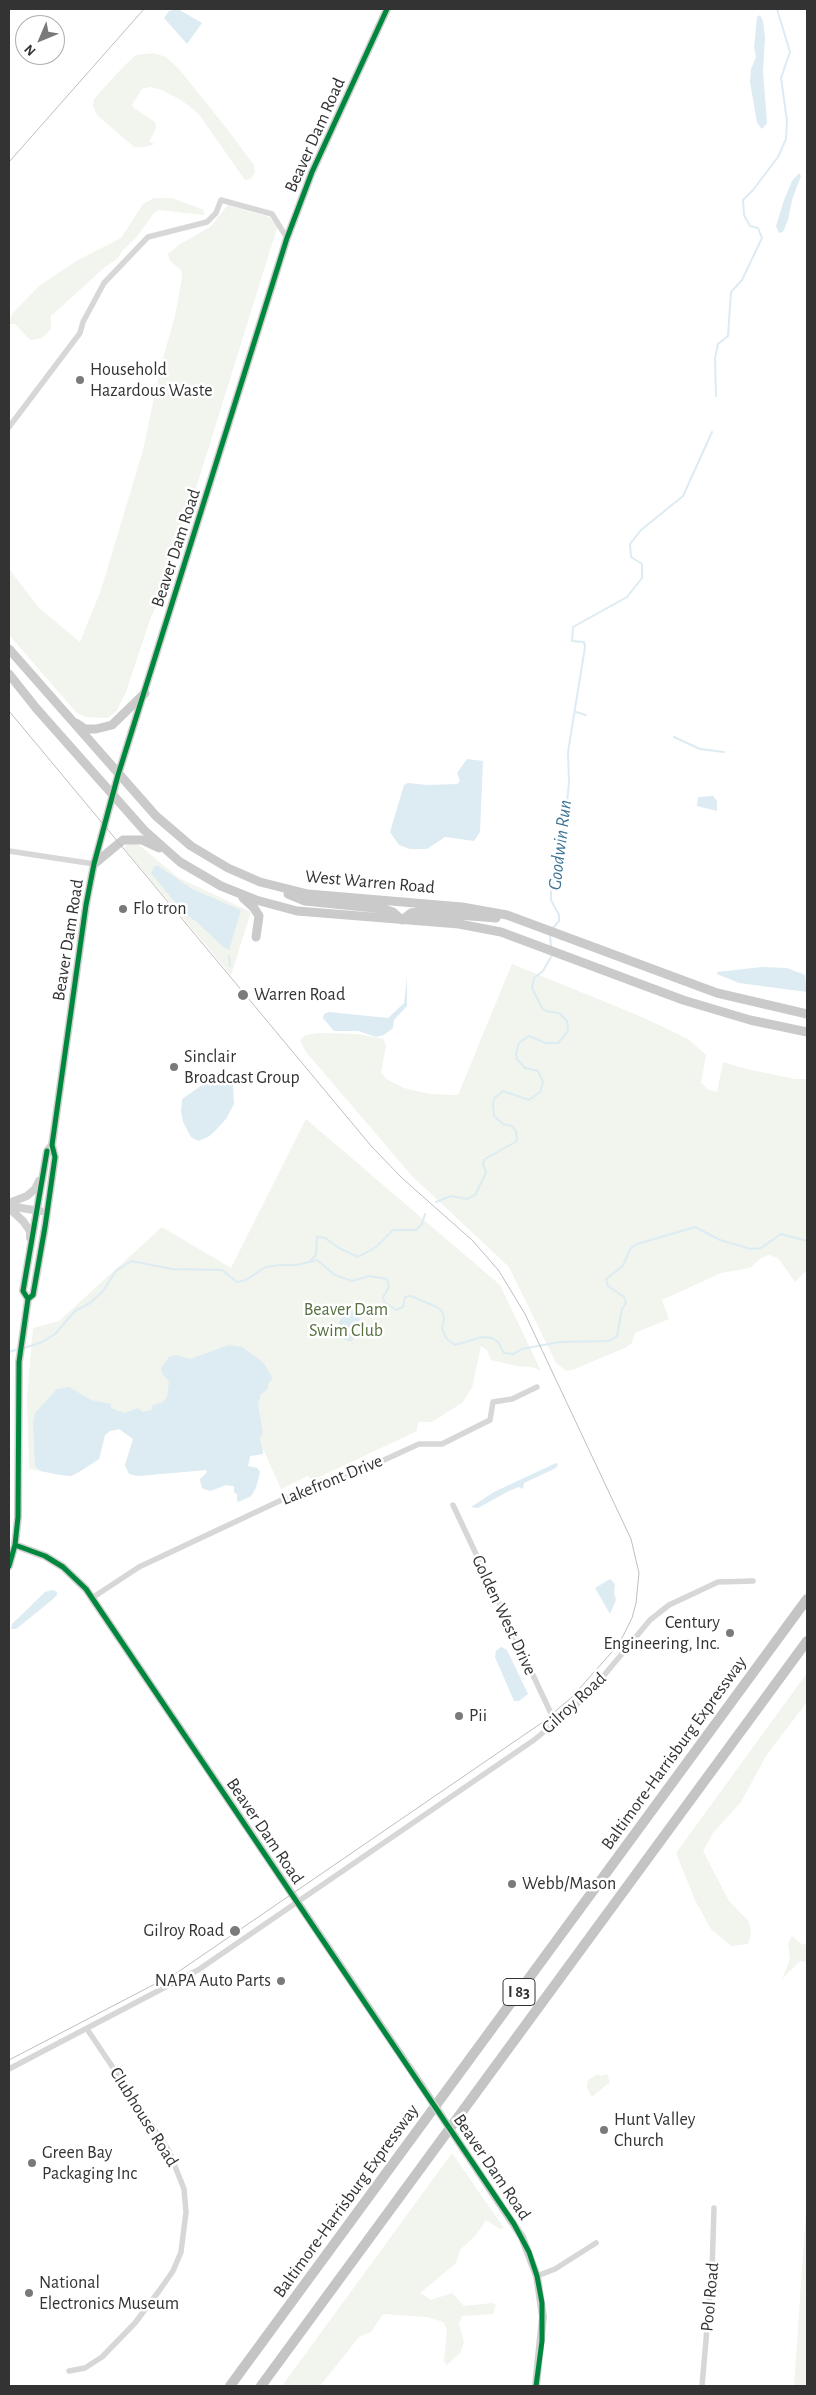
<!DOCTYPE html>
<style>
body{margin:0}
#map{position:relative;width:816px;height:2395px;overflow:hidden;background:#fff;font-family:"Alegreya Sans",sans-serif}
canvas{display:block}
.frame{position:absolute;inset:0;border:10px solid #333;pointer-events:none}
.north{position:absolute;left:15px;top:15px;width:50px;height:50px;box-sizing:border-box;background:#fff;border:1px solid #adadad;border-radius:50%;rotate:225deg;font-size:14px;font-weight:700;line-height:20px;text-align:center;color:#333}
.north::after{content:'';display:block;margin:auto;width:18px;height:22px;background:#7a7a7a;clip-path:polygon(50% 0,100% 100%,50% 72%,0 100%)}
</style>
<div id="map">
<canvas width="816" height="2395"></canvas>
<div class="frame"></div>
<div class="north">N</div>
</div>
<script>
const ctx = document.querySelector('canvas').getContext('2d');
ctx.lineJoin = 'round';
function fill(path, color) {
  ctx.fillStyle = color;
  ctx.fill(path, 'evenodd');
}
function toPath(rows) {
  const path = new Path2D();
  for (const r of rows) {
    path.moveTo(r[0], r[1]);
    for (let i = 2; i < r.length; i += 2) path.lineTo(r[i], r[i + 1]);
  }
  return path;
}
function strokePath(path, color, width, dash) {
  ctx.strokeStyle = color;
  ctx.lineWidth = width;
  ctx.lineCap = dash ? 'butt' : 'round';
  ctx.setLineDash(dash || []);
  ctx.stroke(path);
}
function label(font, color, halo, rows, align = 'center') {
  ctx.font = font + ' "Alegreya Sans",sans-serif';
  ctx.lineWidth = 5;
  ctx.setLineDash([]);
  ctx.textBaseline = 'middle';
  ctx.strokeStyle = halo;
  ctx.fillStyle = color;
  for (const [text, x, y, turn = 0] of rows) {
    ctx.save();
    ctx.translate(x, y);
    ctx.rotate((+turn || 0) * Math.PI / 180);
    ctx.textAlign = isNaN(turn) ? turn : align;
    if (halo) ctx.strokeText(text, 0, 0);
    ctx.fillText(text, 0, 0);
    ctx.restore();
  }
}
const green = toPath([
 [154,53,166,57,179,69,224,125,254,165,255,172,251,179,245,180,198,113,181,100,162,90,151,87,142,89,132,105,134,108,155,122,156,128,149,142,155,144,144,147,134,147,97,115,93,106,94,99,123,67,136,55],
 [172,198,202,209,205,213,204,215,159,210,154,213,136,238,123,250,118,258,104,268,51,316,51,329,42,338,30,340,15,324,9,324,12,314,39,286,76,261,121,238,143,204,154,198],
 [228,205,269,217,278,225,164,591,151,617,126,692,116,712,107,718,85,717,76,712,9,635,9,569,39,608,80,642,101,590,143,450,161,365,175,316,182,278,181,270,170,261,168,254,180,244,210,227],
 [128,843,139,845,179,878,251,912,231,975,124,848],
 [512,964,642,1017,688,1039,706,1055,701,1083,709,1090,717,1092,723,1062,746,1069,795,1079,807,1079,807,1270,795,1282,778,1258,769,1255,761,1258,750,1268,721,1273,662,1300,669,1319,635,1333,632,1343,625,1348,572,1370,566,1371,556,1363,509,1267,412,1176,306,1052,300,1041,305,1035,321,1033,358,1034,383,1039,386,1046,381,1072,386,1079,404,1088,430,1094,458,1095],
 [306,1119,500,1285,541,1371,532,1367,517,1366,491,1360,487,1350,481,1346,472,1388,462,1403,432,1422,418,1422,417,1431,311,1481,308,1476,281,1489,263,1449,263,1454,250,1456,248,1466,257,1468,260,1472,253,1494,241,1501,237,1502,237,1494,234,1492,234,1486,226,1485,210,1491,202,1488,200,1479,207,1472,206,1470,138,1476,129,1474,125,1465,133,1439,119,1429,110,1431,105,1435,99,1459,79,1472,71,1476,29,1469,27,1396,33,1328,59,1321,162,1227,231,1268],
 [807,1673,807,1702,766,1756,741,1802,713,1833,703,1851,729,1901,749,1922,751,1933,748,1944,731,1946,711,1929,695,1900,676,1853],
 [792,1936,803,1945,807,1943,807,1962,800,1961,782,1979,790,1959,788,1944],
 [598,2074,600,2076,607,2074,610,2082,592,2097,587,2088,588,2080],
 [452,2153,504,2228,500,2229,486,2220,476,2235,460,2250,456,2263,420,2293,431,2300,452,2293,464,2306,492,2303,496,2305,493,2314,462,2316,459,2324,464,2342,460,2353,447,2365,444,2361,447,2330,443,2322,427,2317,383,2314,371,2332,359,2337,320,2386,282,2386],
 [807,2197,807,2386,794,2386]
]);
const water = toPath([
 [178,9,202,23,187,44,164,18,169,11],
 [760,15,763,21,765,37,763,71,767,123,762,129,757,123,750,82,751,69,756,57,754,47,757,17],
 [799,173,801,176,792,200,788,220,783,232,779,233,776,226,784,200,792,181],
 [467,759,483,761,480,832,474,841,445,837,427,849,410,849,399,845,390,832,404,785,408,783,427,785,457,784,460,781,457,773],
 [713,796,717,801,717,811,697,806,698,797],
 [157,865,192,889,241,910,229,950,223,947,198,923,183,912,151,873,154,867],
 [762,967,787,968,805,975,807,992,739,983,717,974,717,972],
 [407,977,407,1006,394,1020,393,1028,384,1035,376,1037,358,1031,334,1031,323,1018,324,1014,329,1012,388,1018,404,1003],
 [218,1074,223,1074,233,1085,234,1104,226,1119,215,1131,208,1137,198,1141,191,1137,183,1122,181,1111,182,1099],
 [344,1309,361,1314,352,1342,335,1336],
 [229,1345,242,1347,253,1355,263,1362,273,1379,269,1382,267,1390,261,1394,258,1404,263,1433,260,1438,263,1454,250,1456,248,1466,257,1468,260,1472,256,1488,250,1497,237,1502,237,1494,234,1492,234,1486,226,1485,210,1491,202,1488,200,1479,207,1472,206,1470,138,1476,129,1474,125,1465,133,1439,119,1429,110,1431,105,1435,99,1459,79,1472,71,1476,60,1475,40,1471,35,1466,33,1423,35,1413,57,1389,69,1387,91,1400,111,1404,111,1408,116,1410,125,1413,138,1408,143,1412,151,1410,153,1405,163,1402,167,1397,169,1382,162,1373,161,1368,169,1357,176,1355,190,1359],
 [556,1463,558,1465,556,1468,524,1483,523,1489,519,1487,509,1491,478,1508,471,1507,494,1492],
 [610,1579,615,1584,614,1593,616,1600,610,1614,595,1588],
 [53,1590,57,1592,57,1595,52,1600,16,1629,11,1629,12,1624,45,1592],
 [501,1647,506,1649,510,1656,528,1694,519,1701,514,1701,495,1657,496,1651]
]);
const stream = toPath([
 [716,396,715,358,718,344,728,336,731,292,742,280,762,238,758,228,750,226,744,215,743,200,753,190,778,157,786,139,787,121,781,78,790,52,777,9],
 [576,712,586,715],
 [674,737,700,749,724,752],
 [553,928,559,921,559,915,551,900,551,890,561,860,569,783,568,752,585,647,584,642,572,641,573,627,627,597,642,578,642,564,631,557,630,544,641,530,683,496,712,432],
 [550,935,551,947],
 [229,956,230,966],
 [436,1202,451,1196,466,1199,475,1195,486,1173,483,1163,485,1159,517,1141,516,1131,512,1126,503,1124,494,1116,493,1104,494,1099,503,1091,529,1100,540,1092,543,1082,538,1071,525,1068,517,1059,516,1054,519,1043,529,1036,546,1043,558,1043,568,1031,567,1021,559,1013,546,1011,542,1008,532,988,534,978,543,971,552,955],
 [311,1260,316,1255,317,1237,325,1238,339,1248,358,1257,376,1247,393,1230,416,1230,422,1224,425,1214],
 [24,1348,42,1342,55,1334,75,1311,90,1303,103,1291,116,1271,131,1261,172,1269,222,1270,237,1282,246,1280,266,1267,280,1265,297,1265,317,1260,335,1275,352,1281,369,1276,387,1279,389,1287,383,1297,384,1302,396,1310,403,1307,405,1297,411,1296,437,1307,442,1311,444,1318,442,1329,447,1339,455,1345,482,1337,492,1338,498,1342,504,1353,513,1354,522,1349,560,1342,609,1341,617,1336,622,1309,626,1303,624,1297,608,1286,606,1279,623,1266,630,1249,637,1244,695,1227,720,1240,751,1249,761,1248,781,1234,807,1241],
 [9,1352,19,1349]
]);
const street = toPath([
 [9,427,80,333,83,322,104,283,148,237,207,222,216,213,221,200,272,214,287,238],
 [9,851,94,864],
 [453,1505,556,1724],
 [92,1598,139,1567,322,1481,349,1476,419,1444,442,1444,490,1420,493,1402,512,1399,537,1387],
 [9,2069,198,1970,534,1740,586,1697,650,1620,669,1605,718,1582,753,1581],
 [537,2276,555,2269,596,2243],
 [69,2371,85,2368,102,2357,135,2323,159,2291,173,2271,181,2252,186,2212,184,2189,169,2151,87,2029],
 [702,2386,712,2271,714,2208]
]);
const secondary = toPath([
 [9,1203,27,1196,35,1189,39,1181],
 [9,1206,40,1211],
 [9,1208,23,1221,30,1231,30,1238],
 [28,1299,23,1291,47,1151,52,1145],
 [15,1545,45,1556,63,1567,86,1589,421,2085],
 [9,1566,15,1545,18,1517,19,1362,28,1299,33,1295,45,1227,55,1157,52,1145,86,905,94,864,118,775,287,238,312,172,387,9],
 [464,2150,522,2237,537,2276,543,2317,536,2386]
]);
const primary = toPath([
 [9,649,156,816,191,846,228,868,260,882,308,894,462,907,507,915,717,993,807,1014],
 [9,674,36,708,144,830,180,862,221,886,256,900,297,911,459,924,501,932,683,1000,750,1020,807,1032],
 [76,723,85,729,96,729,112,725,145,693],
 [94,864,123,840,142,840,159,848],
 [288,894,305,901,384,909,393,912,402,920],
 [243,898,254,908,259,916,256,937],
 [402,920,411,913,419,912,496,918]
]);
const highway = toPath([
 [230,2386,807,1599],
 [261,2386,807,1641]
]);
const tram = toPath([
 [9,162,144,9],
 [9,711,372,1147,402,1178,473,1241,499,1271,525,1314,631,1539,639,1573,636,1603,632,1618,619,1644,571,1698,540,1724,178,1972,9,2060]
]);
const secondaryBridge = toPath([
 [421,2085,464,2150]
]);
const cycleway = toPath([
 [28,1299,23,1291,47,1151],
 [15,1545,45,1556,63,1567,86,1589,514,2224,529,2252,537,2276,542,2303,542,2341,536,2386],
 [9,1566,15,1545,18,1517,19,1362,28,1299,33,1295,45,1227,55,1157,52,1145,86,905,94,864,118,775,287,238,312,172,387,9]
]);
const markers = [
 [80,380,5,"#7a7a7a"],
 [123,909,5,"#7a7a7a"],
 [243,995,6,"#7a7a7a"],
 [174,1067,5,"#7a7a7a"],
 [730,1633,5,"#7a7a7a"],
 [459,1716,5,"#7a7a7a"],
 [512,1884,5,"#7a7a7a"],
 [235,1931,6,"#7a7a7a"],
 [281,1981,5,"#7a7a7a"],
 [604,2130,5,"#7a7a7a"],
 [32,2163,5,"#7a7a7a"],
 [29,2293,5,"#7a7a7a"]
];
const shields = [
 [519,1992,32]
];
const shieldNames = [
 ["I 83",519,1992]
];
const streetNames = [
 ["Beaver Dam Road",315,135,-66],
 ["Beaver Dam Road",176,548,-72],
 ["West Warren Road",370,882,5],
 ["Beaver Dam Road",68,940,-81],
 ["Lakefront Drive",332,1480,-22],
 ["Golden West Drive",504,1615,65],
 ["Gilroy Road",574,1703,-43],
 ["Baltimore-Harrisburg Expressway",674,1753,-54],
 ["Beaver Dam Road",265,1831,56],
 ["Clubhouse Road",144,2117,58],
 ["Beaver Dam Road",492,2167,56],
 ["Baltimore-Harrisburg Expressway",346,2201,-54],
 ["Pool Road",710,2297,-85]
];
const poiNames = [
 ["Household",90,370],
 ["Hazardous Waste",90,391],
 ["Flo tron",133,909],
 ["Warren Road",254,995],
 ["Sinclair",184,1057],
 ["Broadcast Group",184,1078],
 ["Century",720,1623,"right"],
 ["Engineering, Inc.",720,1644,"right"],
 ["Pii",469,1716],
 ["Webb/Mason",522,1884],
 ["Gilroy Road",224,1931,"right"],
 ["NAPA Auto Parts",271,1981,"right"],
 ["Hunt Valley",614,2120],
 ["Church",614,2141],
 ["Green Bay",42,2153],
 ["Packaging Inc",42,2174],
 ["National",39,2283],
 ["Electronics Museum",39,2304]
];
const parkNames = [
 ["Beaver Dam",346,1310],
 ["Swim Club",346,1331]
];
const waterNames = [
 ["Goodwin Run",560,845,-83]
];
fill(green, '#f1f5ed');
fill(water, '#ddebf3');
strokePath(stream, '#ddebf3', 2);
strokePath(street, '#d7d7d7', 5.5);
strokePath(secondary, '#d0d0d0', 8);
strokePath(primary, '#cacaca', 9);
strokePath(highway, '#c4c4c4', 10);
strokePath(tram, '#bebebe', 1);
strokePath(secondaryBridge, '#d0d0d0', 8);
strokePath(cycleway, '#00873e', 5);
for (const [x, y, r, color] of markers) {
  const dot = new Path2D();
  dot.arc(x, y, r, 0, 2 * Math.PI);
  ctx.fillStyle = color;
  ctx.fill(dot);
  strokePath(dot, '#fff', 2);
}
for (const [x, y, w] of shields) {
  const box = new Path2D();
  box.roundRect(x - w / 2, y - 13.5, w, 27, 4);
  ctx.fillStyle = '#fff';
  ctx.fill(box);
  strokePath(box, '#333', 1);
}
label('bold 16px', '#333', null, shieldNames);
label('18px', '#333', '#fff', streetNames);
label('18px', '#333', '#fff', poiNames, 'left');
label('18px', '#56703f', '#fff', parkNames);
label('italic 19px', '#3f7597', '#fff', waterNames);
</script>
